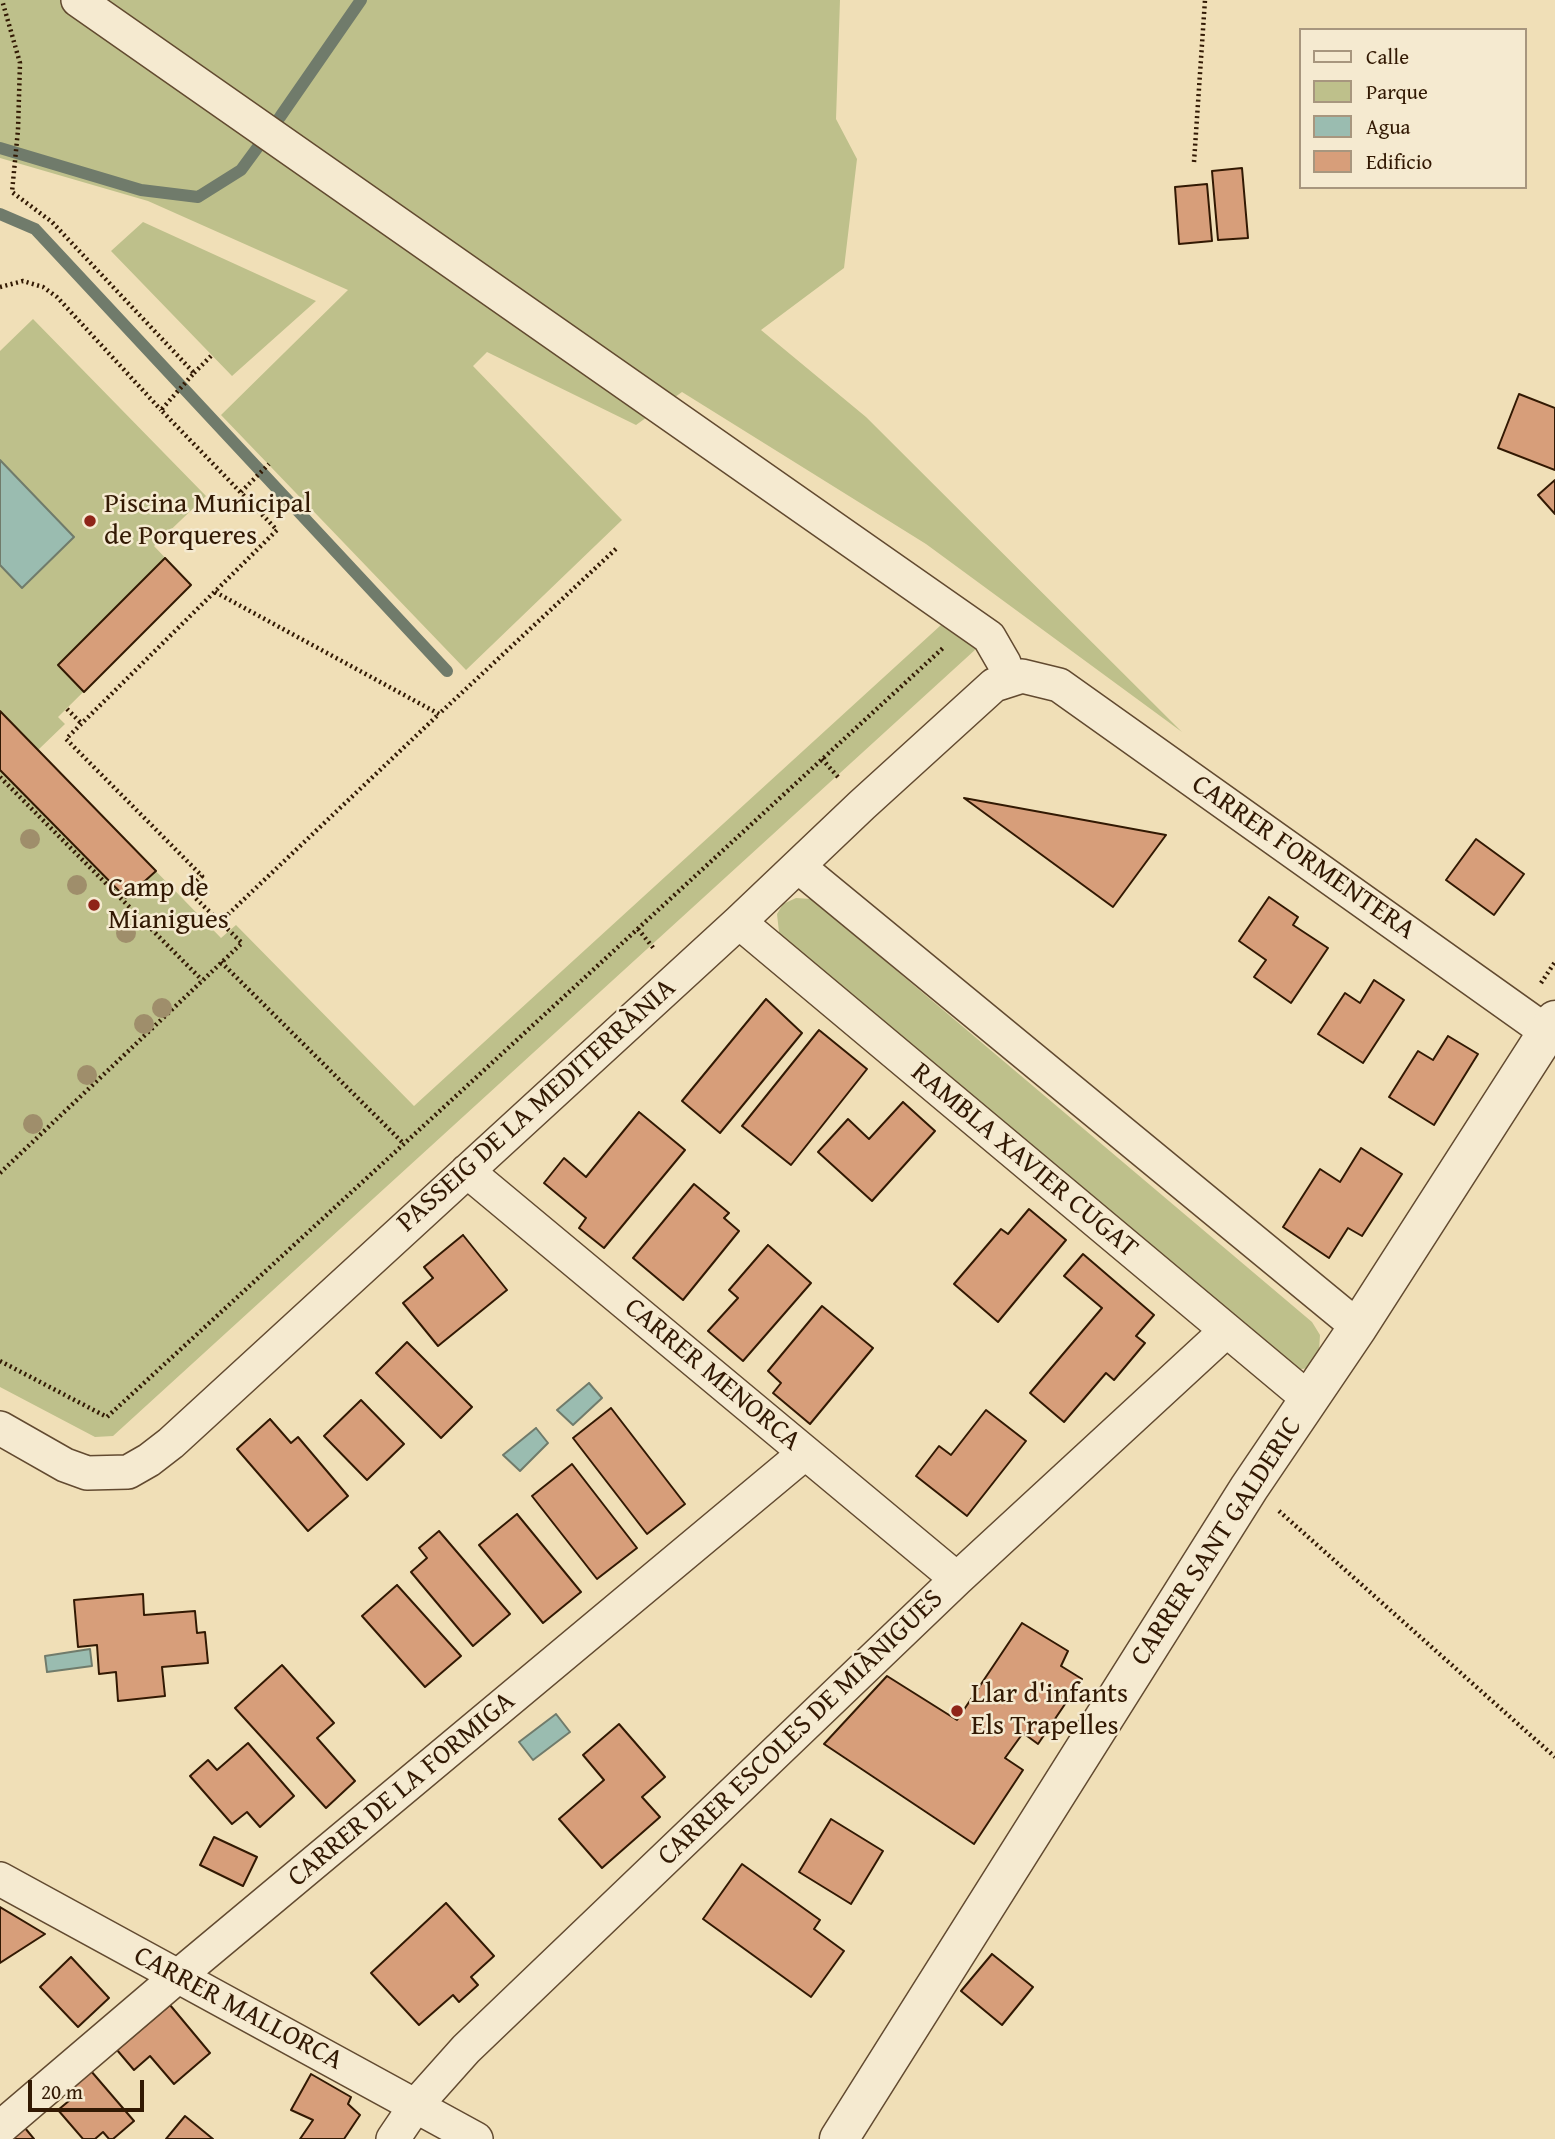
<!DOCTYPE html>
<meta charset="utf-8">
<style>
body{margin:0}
#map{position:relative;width:1555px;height:2139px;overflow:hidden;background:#f0dfb7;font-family:"Gentium Book Plus",serif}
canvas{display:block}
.legend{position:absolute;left:1299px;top:28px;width:228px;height:161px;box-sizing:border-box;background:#f5ead0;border:2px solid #a7967e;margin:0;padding:9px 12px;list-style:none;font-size:21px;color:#321903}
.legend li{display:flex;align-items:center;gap:14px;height:35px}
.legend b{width:35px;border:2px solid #a7967e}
.scale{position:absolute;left:28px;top:2080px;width:116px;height:32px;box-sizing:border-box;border:4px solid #321903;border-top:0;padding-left:9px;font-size:21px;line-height:24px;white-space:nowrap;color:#321903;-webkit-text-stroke:5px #f5ead0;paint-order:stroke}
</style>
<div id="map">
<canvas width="1555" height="2139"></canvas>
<ul class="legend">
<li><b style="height:9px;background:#f5ead0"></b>Calle</li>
<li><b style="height:19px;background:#bec08b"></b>Parque</li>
<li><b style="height:19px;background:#9abcb0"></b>Agua</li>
<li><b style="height:19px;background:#d79e7a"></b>Edificio</li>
</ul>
<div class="scale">20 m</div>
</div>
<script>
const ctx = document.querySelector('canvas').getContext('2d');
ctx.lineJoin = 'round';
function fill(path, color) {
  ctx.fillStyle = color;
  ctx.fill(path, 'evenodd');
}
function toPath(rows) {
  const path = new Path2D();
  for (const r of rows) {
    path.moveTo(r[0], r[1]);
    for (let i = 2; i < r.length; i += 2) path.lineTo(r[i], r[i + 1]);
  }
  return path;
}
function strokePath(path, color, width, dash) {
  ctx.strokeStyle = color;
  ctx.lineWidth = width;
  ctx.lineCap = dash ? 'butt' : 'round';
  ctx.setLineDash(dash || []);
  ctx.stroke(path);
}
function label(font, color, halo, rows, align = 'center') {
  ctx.font = font + ' "Gentium Book Plus",serif';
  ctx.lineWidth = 5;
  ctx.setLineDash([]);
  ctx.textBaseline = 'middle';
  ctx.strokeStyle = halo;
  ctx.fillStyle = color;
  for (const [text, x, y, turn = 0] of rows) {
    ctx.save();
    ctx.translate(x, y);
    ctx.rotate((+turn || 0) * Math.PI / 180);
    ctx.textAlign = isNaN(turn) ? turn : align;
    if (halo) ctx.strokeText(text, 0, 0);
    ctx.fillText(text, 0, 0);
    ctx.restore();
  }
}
const green = toPath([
 [0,0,840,0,836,119,857,159,844,268,761,330,866,417,1182,732,926,544,682,392,636,425,487,352,473,366,622,520,466,670,221,415,348,290,148,201,0,158],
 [143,222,316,301,232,376,111,251],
 [33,319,206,496,154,546,191,585,58,717,65,724,38,750,221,938,236,925,414,1106,941,625,976,649,113,1436,95,1437,0,1387,0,351],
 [796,898,812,899,819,905,1312,1322,1320,1335,1319,1351,1308,1368,1296,1370,780,941,777,914,783,904]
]);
const water = toPath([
 [0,460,74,537,22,588,0,565,0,460],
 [589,1383,602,1398,573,1425,557,1410,589,1383],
 [536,1428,548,1443,520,1471,503,1455,536,1428],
 [90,1649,92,1666,47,1672,45,1656,90,1649],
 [556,1714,570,1732,533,1760,519,1742,556,1714]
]);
const stream = toPath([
 [0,148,141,190,198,197,241,170,280,117,361,0],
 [0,214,35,229,447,671]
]);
const building = toPath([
 [1242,168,1248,238,1218,240,1212,171,1242,168],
 [1207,184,1212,241,1179,244,1175,187,1207,184],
 [1519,394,1555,408,1555,470,1498,448,1519,394],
 [1555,480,1555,514,1538,495,1555,480],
 [165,558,191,585,84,692,58,665,165,558],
 [0,711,156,871,126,898,0,770,0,711],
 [964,798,1166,835,1113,907,964,798],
 [1476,839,1524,874,1494,915,1446,880,1476,839],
 [1269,897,1298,917,1293,925,1328,948,1291,1003,1254,977,1266,960,1239,941,1269,897],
 [1374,980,1404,1000,1363,1063,1318,1034,1345,993,1360,1003,1374,980],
 [766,999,802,1033,720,1133,682,1101,766,999],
 [819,1030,867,1069,791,1165,742,1126,819,1030],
 [1448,1036,1478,1054,1434,1125,1389,1097,1418,1051,1433,1060,1448,1036],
 [903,1102,935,1131,872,1201,818,1152,848,1119,869,1139,903,1102],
 [639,1112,685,1150,604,1248,579,1228,586,1218,544,1183,564,1158,586,1177,639,1112],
 [1361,1148,1402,1174,1362,1236,1348,1228,1329,1258,1283,1227,1320,1169,1340,1182,1361,1148],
 [694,1184,729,1213,724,1218,739,1231,683,1300,633,1258,694,1184],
 [1029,1209,1066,1240,998,1322,954,1284,1001,1229,1008,1234,1029,1209],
 [463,1235,507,1290,438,1346,403,1303,433,1278,424,1267,463,1235],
 [768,1245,811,1283,743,1361,708,1331,738,1298,729,1290,768,1245],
 [1083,1254,1154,1315,1136,1336,1145,1343,1114,1380,1106,1373,1064,1422,1030,1393,1102,1308,1064,1276,1083,1254],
 [822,1306,873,1348,810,1424,773,1393,781,1383,768,1371,822,1306],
 [407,1342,472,1407,441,1438,376,1373,407,1342],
 [361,1400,404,1444,367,1480,324,1436,361,1400],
 [611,1408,685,1504,647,1534,573,1438,611,1408],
 [986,1410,1026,1441,967,1516,916,1476,939,1446,951,1455,986,1410],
 [270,1419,291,1443,298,1437,348,1496,308,1531,237,1449,270,1419],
 [572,1464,637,1548,597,1579,532,1496,572,1464],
 [517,1514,581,1592,543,1623,479,1545,517,1514],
 [439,1531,510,1614,473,1646,411,1572,427,1558,419,1548,439,1531],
 [397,1585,461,1656,425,1687,362,1616,397,1585],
 [143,1594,144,1615,195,1611,197,1633,205,1632,208,1663,162,1667,165,1696,118,1701,116,1672,99,1674,97,1645,78,1647,74,1600,143,1594],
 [1022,1623,1068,1651,1061,1666,1082,1679,1038,1744,1023,1733,1005,1758,1023,1770,974,1844,824,1744,887,1676,957,1720,1022,1623],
 [282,1665,334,1723,317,1738,355,1781,326,1808,235,1708,282,1665],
 [619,1724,665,1777,642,1797,660,1817,602,1868,559,1819,604,1780,583,1755,619,1724],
 [248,1743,294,1796,260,1827,247,1812,232,1824,190,1776,208,1760,217,1770,248,1743],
 [831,1819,883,1851,851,1904,799,1872,831,1819],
 [214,1837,257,1857,243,1886,200,1865,214,1837],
 [742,1864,820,1920,814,1929,844,1951,811,1997,703,1919,742,1864],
 [446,1903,494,1956,471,1977,478,1985,459,2002,453,1995,419,2025,371,1973,446,1903],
 [0,1907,45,1934,0,1963,0,1907],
 [992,1954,1033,1987,1002,2025,961,1991,992,1954],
 [71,1957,109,1998,78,2027,40,1987,71,1957],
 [170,2005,210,2053,174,2084,150,2056,134,2070,117,2050,170,2005],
 [91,2071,134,2121,113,2139,109,2139,103,2132,95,2139,83,2139,58,2110,70,2100,65,2094,91,2071],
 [311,2074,351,2097,348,2104,360,2115,344,2139,300,2139,313,2120,291,2110,311,2074],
 [185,2116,213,2139,166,2139,185,2116],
 [25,2128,34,2139,11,2139,25,2128]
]);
const path = toPath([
 [1194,162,1205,0],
 [0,287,23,281,43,287,57,297,161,410],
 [194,373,212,355],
 [241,492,269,464],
 [215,592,439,714,618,547],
 [67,709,82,724],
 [822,759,838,777],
 [0,777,202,980],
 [220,922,439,714],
 [638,929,655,950],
 [221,962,404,1144],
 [1541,983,1555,962],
 [0,1173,242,943,187,890,202,876,66,739,277,530,161,410,194,373,52,222,12,192,18,130,20,63,2,0],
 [0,1361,107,1417,943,648],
 [1279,1511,1555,1757]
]);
const minor = toPath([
 [78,0,989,637,1004,663,1010,680],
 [799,867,1358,1327],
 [739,922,1310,1400],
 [467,1171,957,1579],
 [0,1428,65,1465,87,1473,128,1472,149,1460,171,1443,739,922,862,805,994,685,1022,676,1059,685,1547,1032],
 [0,1879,476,2139],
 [0,2128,177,1977,805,1453],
 [393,2139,416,2105,466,2049,957,1579,1226,1331]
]);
const tertiary = toPath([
 [839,2139,1249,1488,1358,1327,1555,1020]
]);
const trees = [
 [30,839],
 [77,885],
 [126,933],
 [162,1008],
 [144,1024],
 [87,1075],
 [33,1124]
];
const markers = [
 [90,521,7,"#8f2418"],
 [94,905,7,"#8f2418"],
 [957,1711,7,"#8f2418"]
];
const poiNames = [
 ["Piscina Municipal",104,505],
 ["de Porqueres",104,537],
 ["Camp de",108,889],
 ["Mianigues",108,921],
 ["Llar d'infants",971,1695],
 ["Els Trapelles",971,1727]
];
const streetNames = [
 ["CARRER FORMENTERA",1303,858,35],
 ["PASSEIG DE LA MEDITERRÀNIA",537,1106,-42],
 ["RAMBLA XAVIER CUGAT",1024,1161,40],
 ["CARRER MENORCA",712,1375,40],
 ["CARRER SANT GALDERIC",1217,1542,-57],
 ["CARRER ESCOLES DE MIÀNIGUES",801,1728,-44],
 ["CARRER DE LA FORMIGA",402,1790,-40],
 ["CARRER MALLORCA",238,2009,28]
];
fill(green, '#bec08b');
fill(water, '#9abcb0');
strokePath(water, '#707b6b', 2);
strokePath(stream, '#707b6b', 12);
fill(building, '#d79e7a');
strokePath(building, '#321903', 2);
strokePath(minor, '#624a30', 36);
strokePath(tertiary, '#624a30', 41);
strokePath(path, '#321903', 4.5, [2, 3.5]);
strokePath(minor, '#f5ead0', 33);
strokePath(tertiary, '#f5ead0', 38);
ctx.fillStyle = '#9f8e6b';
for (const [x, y] of trees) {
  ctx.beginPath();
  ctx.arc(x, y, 10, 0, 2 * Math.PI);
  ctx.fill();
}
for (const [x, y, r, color] of markers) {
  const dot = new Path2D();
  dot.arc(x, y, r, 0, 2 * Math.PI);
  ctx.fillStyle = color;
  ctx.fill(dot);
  strokePath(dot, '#f5ead0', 2.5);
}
label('28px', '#321903', '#f5ead0', poiNames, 'left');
label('28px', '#321903', '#f5ead0', streetNames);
</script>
